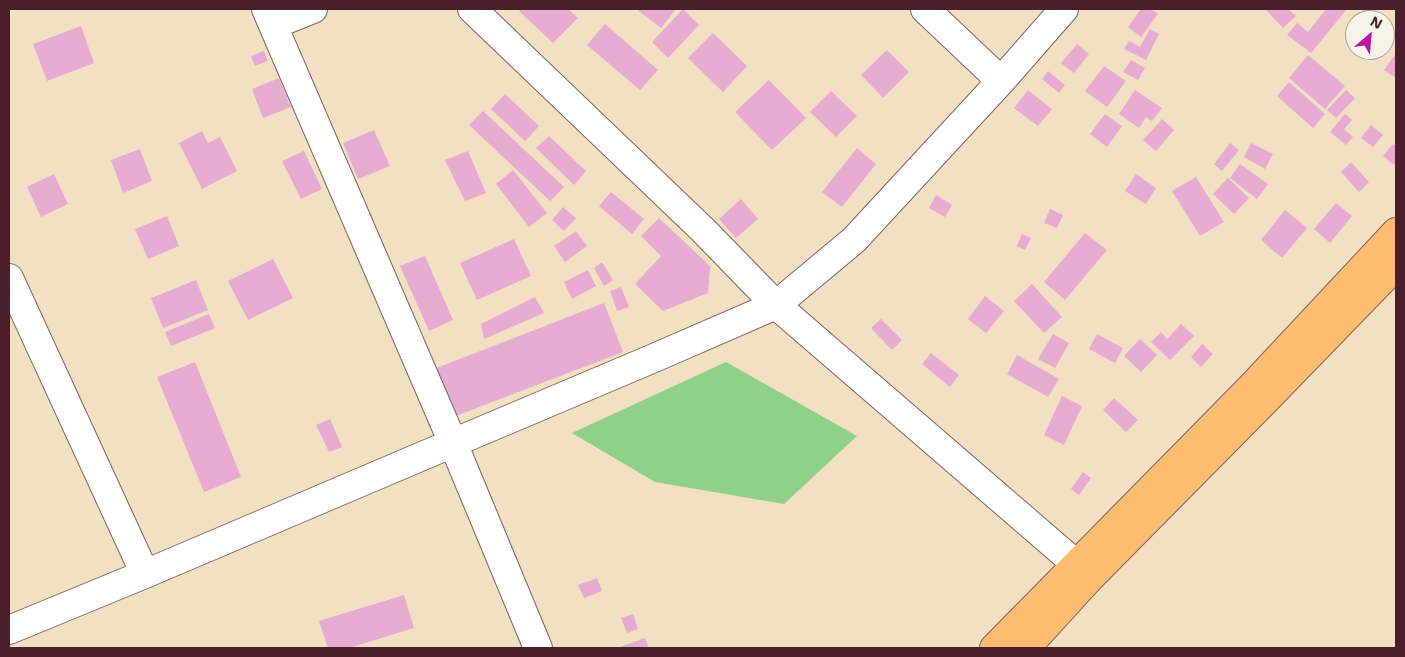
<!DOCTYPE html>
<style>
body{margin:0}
#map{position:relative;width:1405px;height:657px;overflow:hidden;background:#f1e0c2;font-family:"Shantell Sans",sans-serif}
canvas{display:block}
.frame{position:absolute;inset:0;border:10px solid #4a1f2b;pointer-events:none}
.north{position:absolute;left:1345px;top:10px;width:50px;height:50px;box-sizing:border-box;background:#f7f3e8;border:1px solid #b29e9c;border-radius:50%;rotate:27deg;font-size:14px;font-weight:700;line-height:20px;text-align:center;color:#4a1f2b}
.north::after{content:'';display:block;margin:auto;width:18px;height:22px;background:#b5179e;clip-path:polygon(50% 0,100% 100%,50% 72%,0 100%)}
</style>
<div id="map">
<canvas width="1405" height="657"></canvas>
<div class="frame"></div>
<div class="north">N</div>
</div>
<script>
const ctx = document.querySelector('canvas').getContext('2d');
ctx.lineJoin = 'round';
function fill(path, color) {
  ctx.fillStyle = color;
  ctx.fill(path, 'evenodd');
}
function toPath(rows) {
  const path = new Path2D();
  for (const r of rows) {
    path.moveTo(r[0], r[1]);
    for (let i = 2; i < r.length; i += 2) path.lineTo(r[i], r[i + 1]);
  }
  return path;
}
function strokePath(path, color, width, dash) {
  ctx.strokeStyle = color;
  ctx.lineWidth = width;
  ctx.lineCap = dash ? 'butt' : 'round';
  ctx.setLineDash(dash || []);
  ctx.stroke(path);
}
const green = toPath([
 [726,362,857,436,784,504,655,482,572,433]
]);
const building = toPath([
 [522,9,568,9,578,18,553,43,519,11],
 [636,9,676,9,661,28],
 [683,9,699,25,668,58,652,42],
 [1141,9,1151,9,1158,14,1141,37,1128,27],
 [1265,9,1288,9,1296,16,1283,28],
 [1326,9,1347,9,1311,53,1287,35,1297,23,1308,32],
 [1364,9,1370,9,1383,20,1354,20],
 [605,24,658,70,640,90,587,45],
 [81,26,94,63,47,81,33,44],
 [1150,29,1159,34,1146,60,1124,49,1129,41,1140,47],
 [713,33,747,66,723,92,688,58],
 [1077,44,1089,54,1074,73,1061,63],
 [887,50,909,72,883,98,861,75],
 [264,51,268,61,255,66,251,56],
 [1396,53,1396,78,1384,70],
 [1308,55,1345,86,1325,109,1289,78],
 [1131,60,1145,68,1138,80,1123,72],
 [1104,66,1126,81,1107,107,1085,91],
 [1048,71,1065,85,1059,93,1042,79],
 [279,78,291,107,263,118,252,89],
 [769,80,806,118,772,150,735,112],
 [1289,82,1325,114,1313,128,1277,96],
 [1028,90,1052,109,1038,126,1014,108],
 [1135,90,1162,108,1152,121,1146,117,1139,128,1119,114],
 [1346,90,1355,98,1336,118,1327,110],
 [831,91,857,116,836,137,810,112],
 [505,94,539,126,525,141,491,109],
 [483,111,564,187,550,201,469,125],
 [1105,114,1122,126,1107,147,1090,134],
 [1345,114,1352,120,1344,129,1353,137,1346,145,1330,132],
 [1162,119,1174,130,1156,151,1143,140],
 [1371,125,1383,135,1373,147,1361,138],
 [374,130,390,166,358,179,343,143],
 [202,131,208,143,220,137,237,171,202,189,179,143],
 [549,136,586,171,574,185,536,148],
 [1230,143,1239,150,1222,171,1214,164],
 [1251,143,1273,154,1265,169,1244,157],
 [1393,144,1396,146,1396,162,1394,165,1383,156],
 [857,148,876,164,842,207,822,192],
 [140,149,152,181,123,193,111,160],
 [304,151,322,189,301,199,282,161],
 [468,151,486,193,465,201,445,160],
 [1351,162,1369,182,1359,192,1341,172],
 [1240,164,1268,184,1257,199,1230,178],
 [513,170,547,213,529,227,496,184],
 [54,174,68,204,41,217,27,187],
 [1136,174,1156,188,1146,204,1125,191],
 [1196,177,1224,222,1200,236,1172,191],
 [1228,178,1249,198,1234,214,1213,194],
 [611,192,644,219,632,234,599,206],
 [936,195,952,205,945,217,929,208],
 [741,199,758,219,736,238,719,219],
 [1336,203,1352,216,1330,243,1314,229],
 [563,207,576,218,564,231,552,220],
 [1050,209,1063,215,1057,228,1044,223],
 [1285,210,1307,228,1282,258,1261,240],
 [167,216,179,246,148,259,135,229],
 [659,218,710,266,708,293,663,311,635,284,661,256,641,236],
 [576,231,587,246,565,262,554,246],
 [1085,233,1107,250,1065,300,1044,282],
 [1022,234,1031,238,1025,250,1017,246],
 [514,239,531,276,477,300,460,263],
 [425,256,453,320,429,331,400,266],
 [273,259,293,298,248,320,228,281],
 [602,262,613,280,604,286,594,268],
 [588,270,596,286,572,299,564,282],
 [196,280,208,310,163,328,151,298],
 [1032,284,1062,317,1044,333,1014,301],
 [621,287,629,307,617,311,610,291],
 [985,296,1004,311,986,333,968,319],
 [535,297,544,313,484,339,481,324],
 [604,303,623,352,453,417,434,369],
 [209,314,215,328,171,346,165,332],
 [881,319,902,340,892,350,871,328],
 [1181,324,1194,336,1170,360,1151,342,1161,332,1167,339],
 [1053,334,1069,343,1055,368,1038,359],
 [1097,334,1123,348,1115,363,1089,349],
 [1140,339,1157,355,1141,372,1124,356],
 [1202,344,1213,354,1201,367,1191,357],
 [931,353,959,375,950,387,922,364],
 [1017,355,1059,379,1048,397,1007,374],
 [195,362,241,477,204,492,157,377],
 [1062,396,1082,406,1064,445,1044,435],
 [1114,398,1138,420,1126,432,1103,410],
 [330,419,342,447,329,452,316,425],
 [1083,472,1091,478,1079,495,1071,489],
 [597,578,602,591,584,598,578,585],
 [404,595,414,628,349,648,328,648,319,621],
 [633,614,638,629,627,633,621,618],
 [645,638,649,648,617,648]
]);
const street = toPath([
 [266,9,453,443,538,648],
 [472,9,703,230,776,305,1076,564],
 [925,9,1001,81],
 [273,25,313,9],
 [9,278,145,574],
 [9,630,145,574,453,443,654,358,776,305,854,240,1001,81,1064,9]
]);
const highway = toPath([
 [994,648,1252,386,1396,232],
 [1026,648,1090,578,1267,399,1396,266]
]);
fill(green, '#8fd189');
fill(building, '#e7acd2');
strokePath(street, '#846360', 30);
strokePath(highway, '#846360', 30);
strokePath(street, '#fff', 28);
strokePath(highway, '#fdbc6f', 28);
</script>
